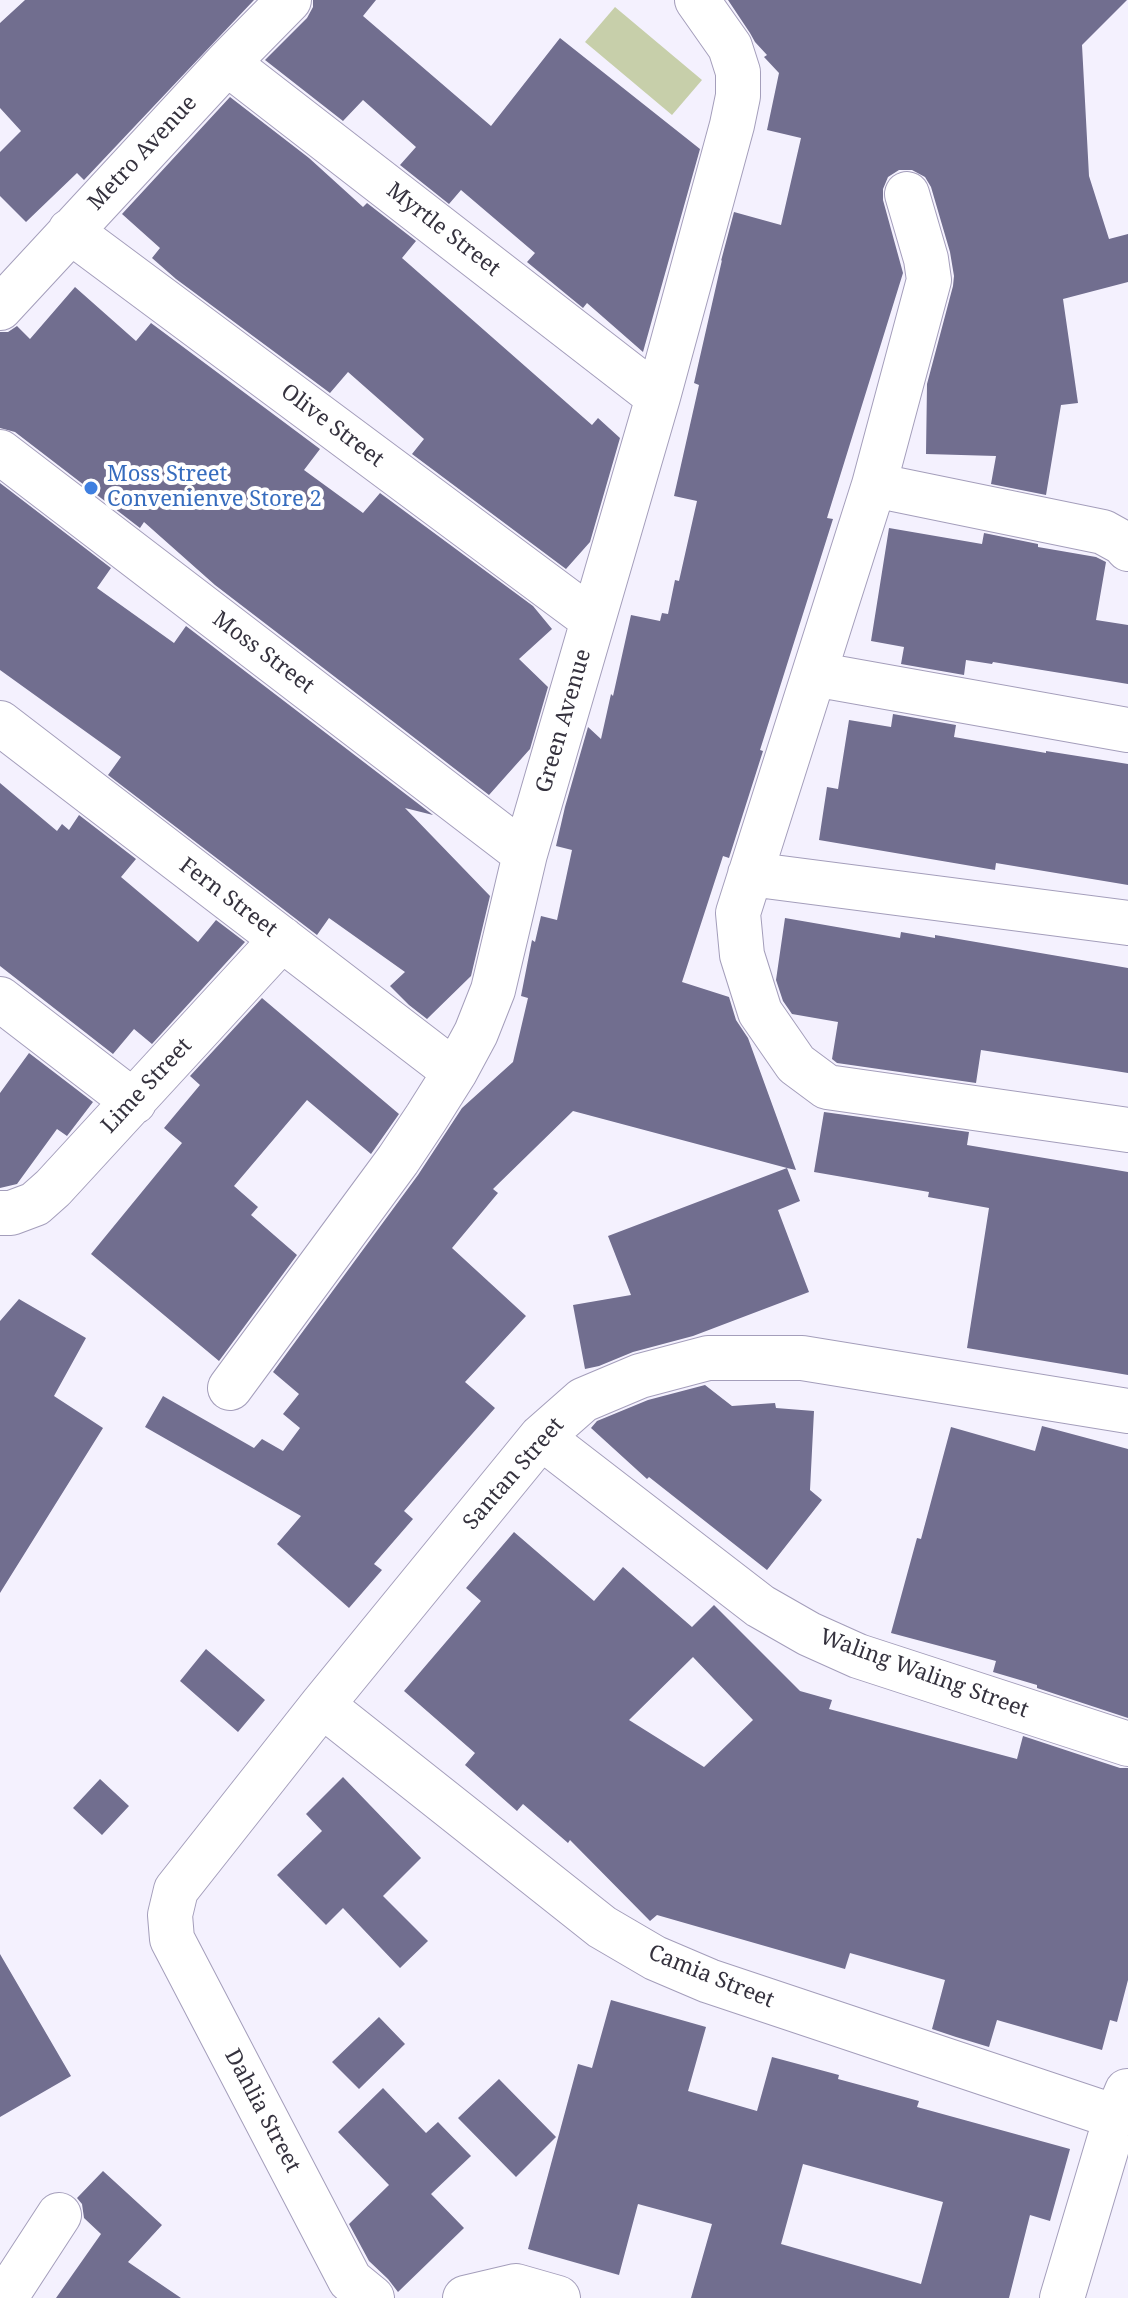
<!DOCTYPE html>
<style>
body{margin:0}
canvas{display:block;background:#f4f1fe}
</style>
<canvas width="1128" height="2298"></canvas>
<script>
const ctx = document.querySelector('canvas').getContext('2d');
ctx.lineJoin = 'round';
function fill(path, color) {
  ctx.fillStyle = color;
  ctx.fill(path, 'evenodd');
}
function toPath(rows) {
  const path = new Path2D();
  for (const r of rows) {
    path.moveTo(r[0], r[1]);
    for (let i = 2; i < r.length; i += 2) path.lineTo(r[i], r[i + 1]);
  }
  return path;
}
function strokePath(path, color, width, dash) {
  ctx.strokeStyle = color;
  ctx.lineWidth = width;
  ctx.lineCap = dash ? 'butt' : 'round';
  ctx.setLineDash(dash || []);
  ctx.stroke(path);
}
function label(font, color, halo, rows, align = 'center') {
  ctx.font = font + ' "Noto Serif",serif';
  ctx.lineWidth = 8;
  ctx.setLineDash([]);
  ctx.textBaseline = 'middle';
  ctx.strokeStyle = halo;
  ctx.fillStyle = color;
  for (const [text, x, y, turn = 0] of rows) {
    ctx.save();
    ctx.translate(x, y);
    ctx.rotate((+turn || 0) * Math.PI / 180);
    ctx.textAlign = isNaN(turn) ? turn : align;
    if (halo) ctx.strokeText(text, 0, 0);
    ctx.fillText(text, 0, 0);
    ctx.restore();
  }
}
const green = toPath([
 [615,7,702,80,672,115,585,42]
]);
const building = toPath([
 [25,0,254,0,84,180,77,173,26,222,0,196,0,152,21,131,0,108,0,23],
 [313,0,376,0,363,16,491,126,560,38,700,149,643,352,587,303,583,308,527,262,535,253,461,190,449,204,400,165,416,147,363,100,343,121,265,60,307,18,313,7],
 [728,0,1127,0,1082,45,1089,176,1109,239,1128,234,1128,282,1063,299,1078,403,1061,405,1046,495,991,484,996,456,926,454,927,384,953,286,954,276,950,252,931,187,925,177,912,170,899,170,888,177,883,189,883,200,903,273,827,518,833,519,760,750,763,751,729,858,723,856,682,982,729,997,736,1020,748,1038,796,1170,787,1168,800,1201,778,1210,809,1292,693,1336,633,1352,599,1366,585,1369,573,1305,631,1295,608,1236,787,1168,573,1111,493,1189,498,1193,452,1248,526,1316,465,1382,495,1408,404,1511,413,1519,374,1564,382,1570,349,1608,277,1544,301,1516,145,1427,163,1396,254,1448,262,1439,283,1451,300,1428,283,1414,299,1394,273,1372,418,1175,462,1108,513,1062,528,998,521,996,532,940,535,942,541,916,557,920,572,850,556,846,565,807,588,727,601,739,611,694,613,696,631,615,660,621,662,613,668,614,675,580,679,581,697,501,674,496,699,385,694,383,722,260,721,261,734,212,781,225,801,138,767,130,779,73,764,57,767,55,755,42,750,33],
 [230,97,309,158,363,207,367,203,416,241,402,258,592,425,598,418,620,438,590,542,566,569,412,454,424,439,348,372,330,393,176,279,152,258,160,248,122,214],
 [75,287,136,341,151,323,320,449,304,470,363,513,380,493,533,606,552,629,519,659,548,687,530,749,489,795,215,585,144,522,140,528,15,432,0,428,0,332,8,332,17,326,30,339],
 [0,483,111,568,97,588,174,643,186,626,433,815,405,808,490,896,471,976,427,1019,409,1005,390,986,405,972,329,918,317,935,108,775,121,757,0,670],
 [889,528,982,544,984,533,1038,544,1038,547,1096,557,1106,562,1096,620,1128,625,1128,684,993,662,992,664,966,660,964,675,901,664,904,647,871,641],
 [893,714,956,725,954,737,1046,753,1046,751,1128,764,1128,885,996,863,995,870,819,840,827,787,838,789,849,720,891,727],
 [0,783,57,831,62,824,69,830,79,815,136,859,121,877,198,942,216,920,245,942,152,1044,134,1029,113,1054,0,966],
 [785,918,900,938,901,932,935,938,935,935,1128,968,1128,1073,981,1050,976,1083,837,1063,832,1059,838,1022,792,1014,783,1001,776,980],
 [262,998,399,1114,371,1154,307,1100,234,1186,258,1207,251,1215,297,1255,219,1361,91,1254,182,1143,164,1128,200,1085,190,1076],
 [29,1053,93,1102,67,1136,57,1129,17,1184,0,1188,0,1093],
 [824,1112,969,1132,967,1145,1128,1172,1128,1375,967,1348,989,1208,928,1197,929,1192,814,1172],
 [19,1299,86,1338,54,1396,103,1428,0,1593,0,1321],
 [705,1385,732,1406,775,1403,776,1408,814,1411,810,1490,822,1500,767,1570,649,1477,647,1479,591,1428,597,1421,648,1400],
 [1042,1426,1128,1449,1128,1718,1037,1688,1037,1685,993,1672,996,1661,891,1633,917,1538,921,1539,951,1427,1035,1451],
 [514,1532,594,1601,623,1567,692,1627,714,1605,800,1691,832,1700,829,1709,1017,1759,1023,1736,1120,1768,1128,1768,1128,1980,1117,2022,1110,2020,1102,2050,997,2020,989,2047,956,2037,932,2029,945,1980,850,1953,845,1969,657,1915,650,1921,570,1840,568,1843,523,1804,517,1811,465,1765,475,1753,404,1691,481,1601,466,1588],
 [693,1657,753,1720,704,1767,629,1720],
 [206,1649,265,1700,238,1732,180,1681],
 [343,1777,421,1858,383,1896,428,1941,400,1968,343,1908,326,1925,277,1875,322,1831,306,1814],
 [100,1779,129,1806,102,1835,73,1808],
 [0,1954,71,2076,0,2117],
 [611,2000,706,2027,688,2091,757,2111,772,2057,839,2075,838,2079,919,2101,917,2107,1070,2149,1050,2221,1030,2215,1009,2298,691,2298,712,2224,638,2204,619,2275,528,2249,578,2064,592,2068],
 [803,2164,943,2202,921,2284,781,2244],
 [379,2017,405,2044,359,2089,332,2062],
 [499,2079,556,2137,516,2177,458,2118],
 [383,2088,426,2133,438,2122,471,2156,431,2194,464,2228,398,2292,388,2279,369,2261,349,2224,389,2185,338,2132],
 [103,2171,162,2225,128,2262,181,2298,56,2298,101,2234,84,2218,82,2204,77,2198]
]);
const minor = toPath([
 [227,63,658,397],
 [907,194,926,259,929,280,874,485,738,913,742,955,760,1012,796,1064,827,1087,1128,1130],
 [70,231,593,620],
 [0,308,227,63,289,0],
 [0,452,525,854],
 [874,485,1103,532,1123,543,1128,549],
 [814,674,1128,730],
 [0,723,455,1072],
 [750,874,1128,923],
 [0,999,134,1102],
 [0,1213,11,1213,35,1204,53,1188,282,939],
 [230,1388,398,1160,426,1118,455,1072,476,1033,493,990,525,854,658,397,732,125,738,96,738,72,730,47,697,0],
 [541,1437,760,1606,809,1634,858,1656,1128,1744],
 [322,1705,602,1927,655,1958,709,1981,1116,2117],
 [5,2298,59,2215],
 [372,2298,350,2280,172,1939,170,1915,176,1890,322,1705,541,1437,583,1400,640,1376,708,1358,802,1358,1128,1411],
 [465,2298,516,2286,558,2298],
 [1062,2298,1116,2117,1127,2091]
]);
const markers = [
 [91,488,8,"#3f7fe0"]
];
const streetNames = [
 ["Metro Avenue",143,153,-47],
 ["Myrtle Street",443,230,38],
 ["Olive Street",332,426,37],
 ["Moss Street",263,653,37],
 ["Green Avenue",564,721,-74],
 ["Fern Street",228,898,37],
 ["Lime Street",147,1086,-47],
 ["Santan Street",514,1474,-49],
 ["Waling Waling Street",924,1674,20],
 ["Camia Street",711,1977,22],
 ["Dahlia Street",262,2111,62]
];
const shopNames = [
 ["Moss Street",107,475],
 ["Convenienve Store 2",107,500]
];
fill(green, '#c7cfaa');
fill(building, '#716e8f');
strokePath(minor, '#a49ebb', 46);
strokePath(minor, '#fff', 44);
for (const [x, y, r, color] of markers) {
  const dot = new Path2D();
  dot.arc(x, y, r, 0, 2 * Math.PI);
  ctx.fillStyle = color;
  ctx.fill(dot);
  strokePath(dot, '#fff', 3);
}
label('22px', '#35323e', '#fff', streetNames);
label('22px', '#366cbe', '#fff', shopNames, 'left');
</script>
